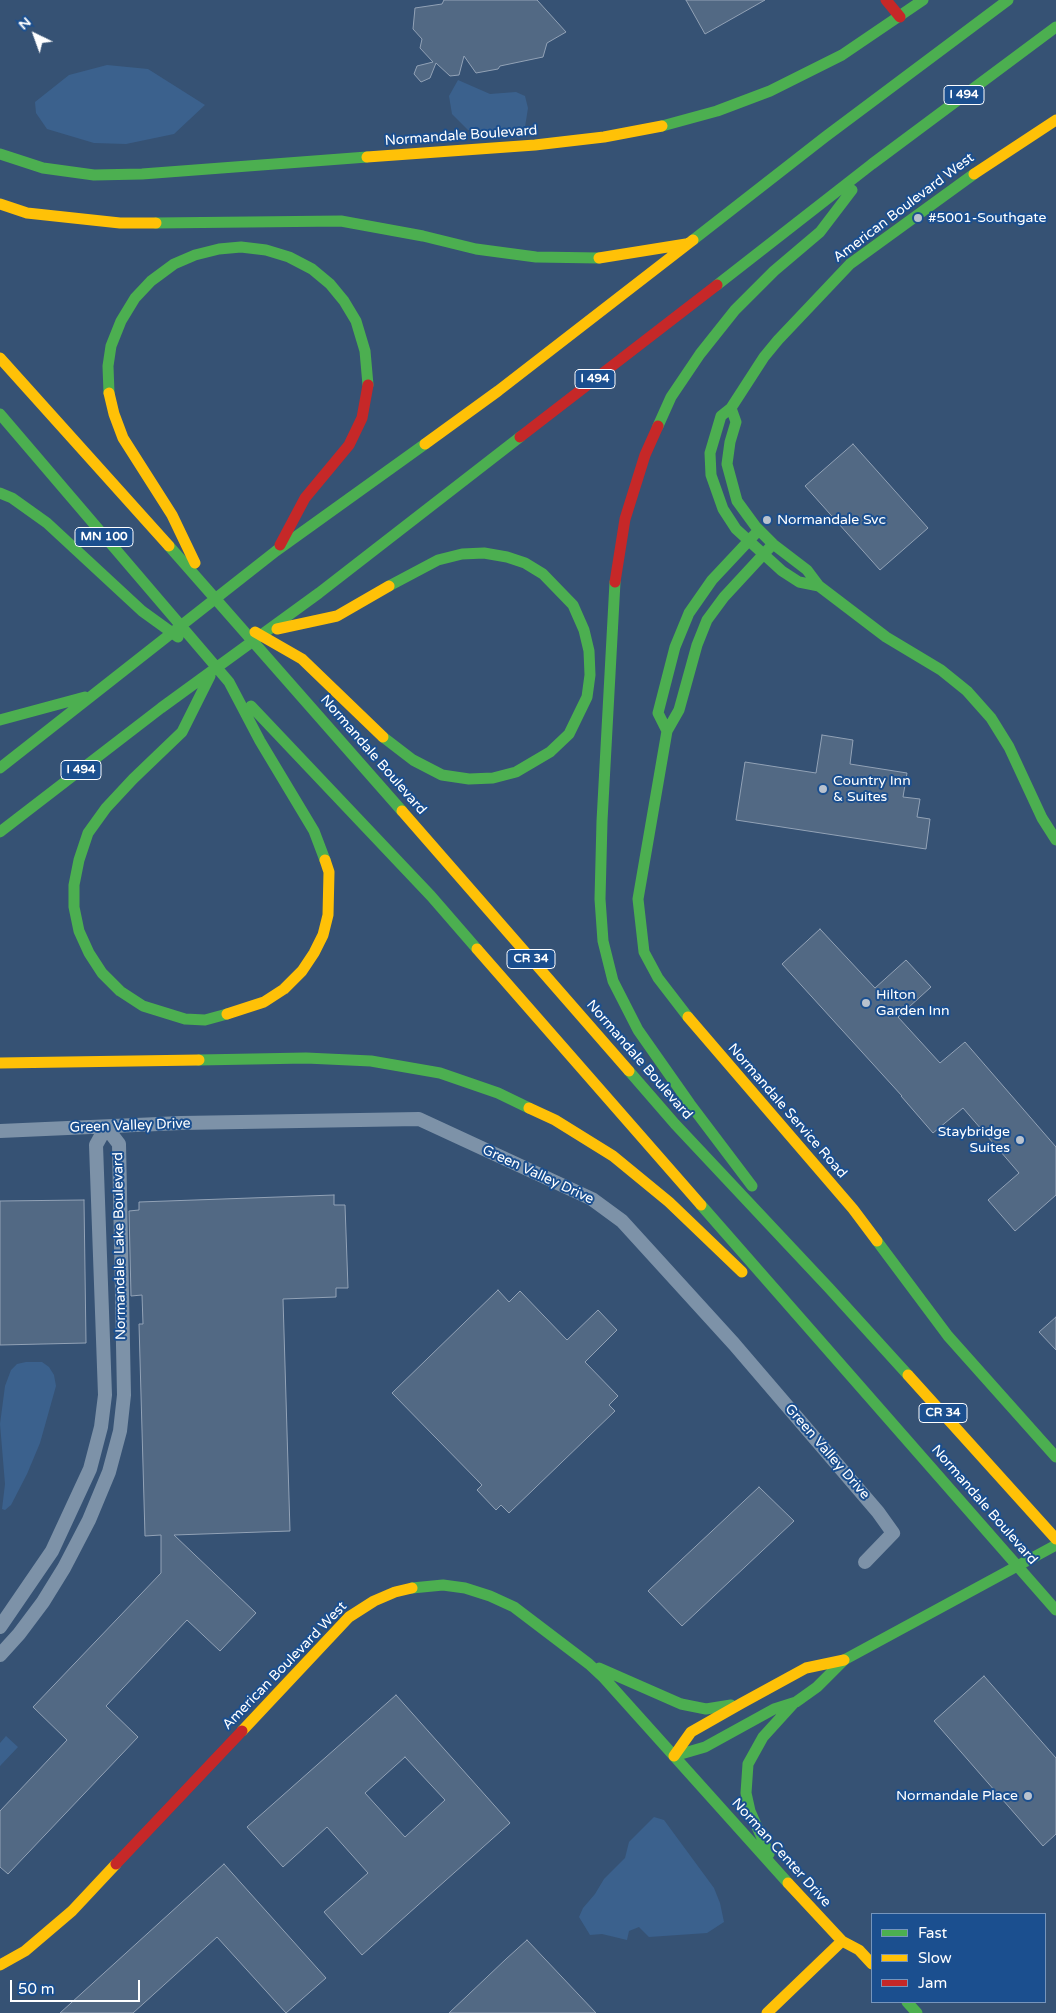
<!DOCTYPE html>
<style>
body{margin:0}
#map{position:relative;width:1056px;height:2013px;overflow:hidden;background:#365274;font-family:"Varela Round",sans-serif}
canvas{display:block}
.legend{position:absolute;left:871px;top:1913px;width:175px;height:90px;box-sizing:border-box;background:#1b4f8f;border:1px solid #7695bc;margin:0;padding:6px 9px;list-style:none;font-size:15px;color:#fff}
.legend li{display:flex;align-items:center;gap:10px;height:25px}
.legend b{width:25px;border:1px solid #7695bc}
.north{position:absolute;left:10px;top:10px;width:50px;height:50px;-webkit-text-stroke:4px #1b4f8f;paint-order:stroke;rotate:318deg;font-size:14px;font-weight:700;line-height:20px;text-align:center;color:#fff}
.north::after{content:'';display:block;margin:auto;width:18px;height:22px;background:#fff;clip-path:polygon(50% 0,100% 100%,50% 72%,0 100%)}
.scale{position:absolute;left:10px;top:1980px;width:130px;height:22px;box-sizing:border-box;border:2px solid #fff;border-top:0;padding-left:6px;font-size:15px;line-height:18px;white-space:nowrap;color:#fff;-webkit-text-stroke:4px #1b4f8f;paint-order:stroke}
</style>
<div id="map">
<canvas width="1056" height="2013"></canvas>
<ul class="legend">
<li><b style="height:6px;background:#4caf50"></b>Fast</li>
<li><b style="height:6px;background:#ffc107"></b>Slow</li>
<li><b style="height:6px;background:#c62828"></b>Jam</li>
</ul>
<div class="north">N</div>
<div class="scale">50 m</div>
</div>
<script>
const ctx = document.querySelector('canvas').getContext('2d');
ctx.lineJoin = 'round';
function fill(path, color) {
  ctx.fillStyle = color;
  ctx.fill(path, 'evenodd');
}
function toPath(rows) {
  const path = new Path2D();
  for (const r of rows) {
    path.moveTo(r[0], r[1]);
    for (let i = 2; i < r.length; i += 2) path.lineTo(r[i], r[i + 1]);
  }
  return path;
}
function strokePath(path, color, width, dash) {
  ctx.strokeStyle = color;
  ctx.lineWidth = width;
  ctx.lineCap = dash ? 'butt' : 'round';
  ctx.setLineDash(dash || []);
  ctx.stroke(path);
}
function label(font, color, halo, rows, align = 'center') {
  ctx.font = font + ' "Varela Round",sans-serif';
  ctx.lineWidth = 4;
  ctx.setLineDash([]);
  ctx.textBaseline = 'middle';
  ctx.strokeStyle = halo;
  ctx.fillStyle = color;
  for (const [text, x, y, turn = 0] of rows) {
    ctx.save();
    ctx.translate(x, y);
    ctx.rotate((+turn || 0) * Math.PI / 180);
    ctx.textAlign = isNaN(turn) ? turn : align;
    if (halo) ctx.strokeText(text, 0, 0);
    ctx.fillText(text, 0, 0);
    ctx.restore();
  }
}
const water = toPath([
 [107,65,148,69,205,105,174,134,126,144,94,143,47,129,36,113,35,102,69,75],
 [458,80,490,94,516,92,525,96,528,108,525,127,511,131,468,130,452,114,449,96],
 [26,1362,42,1362,49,1367,54,1375,56,1386,40,1443,27,1474,11,1505,5,1510,2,1509,5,1484,0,1424,5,1386,11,1370,17,1364],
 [6,1736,18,1747,0,1766,0,1743],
 [654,1817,664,1820,714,1888,720,1903,724,1922,707,1933,649,1937,639,1927,629,1931,627,1940,602,1934,590,1935,579,1917,583,1908,595,1894,604,1879,625,1858,629,1842]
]);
const building = toPath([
 [444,0,537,0,566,32,547,43,543,57,500,66,498,69,476,73,464,56,459,75,450,76,436,63,430,78,421,82,414,74,417,66,433,62,420,48,422,39,413,29,415,8,442,4,444,0],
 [686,0,765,0,705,34,686,0],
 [853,444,928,528,880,570,805,486,853,444],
 [822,735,853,740,850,764,907,773,903,797,920,799,917,817,930,819,926,849,736,820,745,762,816,773,822,735],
 [820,929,875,988,906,960,931,987,898,1017,940,1063,965,1042,1056,1147,1056,1195,1015,1231,988,1200,1019,1173,963,1108,933,1133,901,1096,902,1096,782,964,820,929],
 [334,1195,334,1205,345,1205,348,1288,336,1288,336,1297,283,1299,290,1531,174,1535,256,1613,220,1651,187,1620,106,1706,138,1737,8,1874,0,1867,0,1811,67,1740,33,1707,161,1573,161,1535,145,1536,139,1324,143,1324,142,1295,131,1296,129,1211,139,1210,139,1202,334,1195],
 [84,1200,86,1343,0,1345,0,1201,84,1200],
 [498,1290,509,1302,520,1291,567,1340,598,1310,617,1330,585,1362,618,1396,609,1405,615,1411,509,1513,501,1505,496,1510,477,1490,482,1485,392,1393,498,1290],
 [1056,1317,1056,1350,1039,1332,1056,1317],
 [759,1487,794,1521,682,1626,648,1591,759,1487],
 [984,1676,1056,1758,1056,1834,1043,1846,934,1721,984,1676],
 [396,1695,510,1823,362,1955,324,1912,368,1873,327,1827,283,1867,247,1827,396,1695],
 [405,1757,445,1800,405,1837,365,1793,405,1757],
 [224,1864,326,1978,286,2013,217,1937,133,2013,60,2013,224,1864],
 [527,1940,596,2013,449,2013,506,1959,527,1940]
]);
const street = toPath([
 [0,1131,181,1123,419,1119,592,1199,622,1221,734,1344,878,1512,893,1533,865,1562],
 [0,1627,52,1551,90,1469,101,1427,105,1395,96,1145,106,1127],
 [0,1655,19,1634,43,1602,64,1568,89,1520,109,1472,120,1431,124,1395,119,1144,106,1127]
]);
const fast = toPath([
 [662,126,717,111,770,91,842,55,923,0],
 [0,154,43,168,94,175,142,174,367,157],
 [156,223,341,221,423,236,476,249,536,257,599,258],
 [693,240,825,137,1008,0],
 [717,285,872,164,1056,27],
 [109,393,108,366,111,346,121,321,135,298,151,281,174,264,195,255,219,249,241,247,266,250,289,257,312,269,330,284,344,301,356,321,365,351,368,385],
 [731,408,736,422,730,442,727,464,737,501,756,527,773,544,807,570,819,586,886,637,941,670,967,691,991,718,1009,747,1042,818,1056,840],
 [0,414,229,682,260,741,314,831,325,860],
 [658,426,671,397,700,354,735,310,774,271,820,232,852,190],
 [0,493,12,498,47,523,142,611,178,637],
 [169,546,402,811],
 [615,582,602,821,600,899,603,941,613,981,638,1030,690,1104,752,1186],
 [819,586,799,582,782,571,736,529,723,509,711,475,710,453,721,416,731,408,764,357,778,340,850,264,974,174],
 [210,676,182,732,133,779,106,808,88,833,79,860,74,885,74,907,79,931,89,953,102,973,120,991,143,1006,185,1019,205,1020,227,1014],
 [251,706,431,896,477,949],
 [0,720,85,697],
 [667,731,658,713,675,647,689,613,712,580,757,532],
 [383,737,413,760,442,775,469,779,493,778,516,772,550,752,569,734,587,697,590,675,589,651,584,630,573,605,543,574,525,563,507,557,484,553,462,554,438,560,389,586],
 [0,768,276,551,425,444],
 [0,832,161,708,319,593,520,437],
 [688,1017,658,978,644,952,638,899,667,731,679,710,697,645,707,620,724,597,773,544],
 [199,1060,306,1058,371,1061,440,1073,498,1093,529,1108],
 [629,1071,675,1124,829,1288,908,1375],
 [701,1205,1056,1610],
 [877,1241,948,1336,1056,1457],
 [412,1588,443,1585,465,1588,490,1596,514,1607,589,1664,604,1678,788,1883],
 [599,1668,681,1704,706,1709,731,1705],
 [674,1756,705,1747,774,1709,796,1702,817,1687,844,1660,1056,1545],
 [769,1854,750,1811,746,1793,748,1764,763,1737,793,1704],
 [907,2002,917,2013]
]);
const slow = toPath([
 [367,157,535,145,604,137,662,126],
 [974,174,1056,120],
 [0,204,27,213,120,223,156,223],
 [599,258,686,244],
 [0,358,169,546],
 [109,393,114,414,123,438,172,515,195,563],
 [425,444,498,391,693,240],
 [277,629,337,616,389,586],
 [255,632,302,659,383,737],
 [402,811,629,1071],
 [477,949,701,1205],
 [227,1014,264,1002,284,989,302,971,314,953,323,935,328,915,329,872,325,860],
 [688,1017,853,1209,877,1241],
 [0,1063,199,1060],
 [529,1108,555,1120,613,1156,669,1202,742,1272],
 [908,1375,1056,1539],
 [242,1731,349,1617,374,1601,395,1592,412,1588],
 [674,1756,691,1732,742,1703,806,1668,844,1660],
 [788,1883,842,1941,859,1950,872,1964],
 [0,1965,25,1951,72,1911,116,1864],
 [767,2013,842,1941]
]);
const jam = toPath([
 [886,0,900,17],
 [520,437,717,285],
 [280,545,305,498,349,445,362,418,368,385],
 [615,582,625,519,645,455,658,426],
 [116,1864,242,1731]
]);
const markers = [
 [918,218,5,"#b9c2ce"],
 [767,520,5,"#b9c2ce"],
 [823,789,5,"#b9c2ce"],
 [866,1003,5,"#b9c2ce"],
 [1020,1140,5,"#b9c2ce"],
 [1028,1796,5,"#b9c2ce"]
];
const shields = [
 [964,95,40],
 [595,379,40],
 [104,537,58],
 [81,770,40],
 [531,959,48],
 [943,1413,48]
];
const shieldNames = [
 ["I 494",964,95],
 ["I 494",595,379],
 ["MN 100",104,537],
 ["I 494",81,770],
 ["CR 34",531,959],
 ["CR 34",943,1413]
];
const streetNames = [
 ["Normandale Boulevard",461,136,-4],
 ["American Boulevard West",904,208,-37],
 ["Normandale Boulevard",373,755,49],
 ["Normandale Boulevard",639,1060,49],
 ["Normandale Service Road",787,1111,49],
 ["Green Valley Drive",130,1126,-2],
 ["Green Valley Drive",538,1175,25],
 ["Normandale Lake Boulevard",120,1246,-91],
 ["Green Valley Drive",827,1452,49],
 ["Normandale Boulevard",984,1505,49],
 ["American Boulevard West",285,1666,-46],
 ["Norman Center Drive",781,1853,48]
];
const poiNames = [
 ["#5001-Southgate",928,218],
 ["Normandale Svc",777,520],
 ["Country Inn",833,781],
 ["& Suites",833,797],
 ["Hilton",876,995],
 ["Garden Inn",876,1011],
 ["Staybridge",1010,1132,"right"],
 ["Suites",1010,1148,"right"],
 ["Normandale Place",1018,1796,"right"]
];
fill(water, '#3b618d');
fill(building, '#526984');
strokePath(building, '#92a2b6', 1);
strokePath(street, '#7d92a8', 14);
strokePath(fast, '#4caf50', 11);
strokePath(slow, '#ffc107', 11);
strokePath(jam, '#c62828', 11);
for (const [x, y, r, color] of markers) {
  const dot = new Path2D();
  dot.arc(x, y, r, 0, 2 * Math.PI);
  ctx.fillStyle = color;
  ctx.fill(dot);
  strokePath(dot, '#1b4f8f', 2);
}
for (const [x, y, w] of shields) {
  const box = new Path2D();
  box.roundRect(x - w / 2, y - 9.5, w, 19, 4);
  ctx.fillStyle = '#1b4f8f';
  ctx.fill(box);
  strokePath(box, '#fff', 1);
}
label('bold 12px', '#fff', null, shieldNames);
label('14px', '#fff', '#1b4f8f', streetNames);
label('14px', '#fff', '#1b4f8f', poiNames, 'left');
</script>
